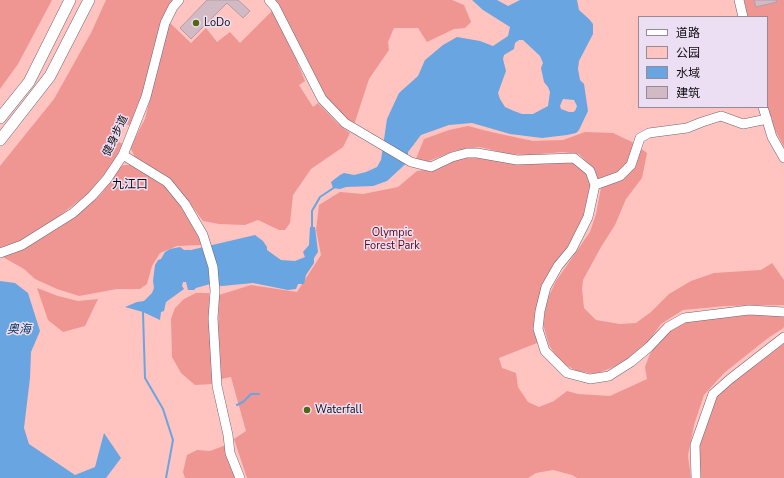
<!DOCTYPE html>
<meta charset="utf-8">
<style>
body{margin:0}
#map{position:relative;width:784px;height:478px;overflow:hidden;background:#eddff3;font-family:"Nunito Sans","Noto Sans SC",sans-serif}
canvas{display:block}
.legend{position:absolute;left:638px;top:16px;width:130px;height:92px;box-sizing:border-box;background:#eddff3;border:1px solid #948a98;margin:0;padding:5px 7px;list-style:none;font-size:12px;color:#0e0a10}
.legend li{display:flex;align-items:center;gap:8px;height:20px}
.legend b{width:20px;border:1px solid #948a98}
</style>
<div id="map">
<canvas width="784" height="478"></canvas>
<ul class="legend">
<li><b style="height:5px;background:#fff"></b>道路</li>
<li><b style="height:11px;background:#ffc3c0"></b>公园</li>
<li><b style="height:11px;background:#69a5e1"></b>水域</li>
<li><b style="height:11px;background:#d1bac4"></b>建筑</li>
</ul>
</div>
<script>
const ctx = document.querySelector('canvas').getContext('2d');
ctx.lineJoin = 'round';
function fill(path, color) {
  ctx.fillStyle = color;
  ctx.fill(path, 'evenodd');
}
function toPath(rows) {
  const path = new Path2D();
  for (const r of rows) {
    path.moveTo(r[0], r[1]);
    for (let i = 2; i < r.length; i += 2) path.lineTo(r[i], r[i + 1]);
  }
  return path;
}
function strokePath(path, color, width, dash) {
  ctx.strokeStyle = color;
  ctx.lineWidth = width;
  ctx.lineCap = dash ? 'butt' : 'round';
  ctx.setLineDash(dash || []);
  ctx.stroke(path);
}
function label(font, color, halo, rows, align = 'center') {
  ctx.font = font + ' "Nunito Sans","Noto Sans SC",sans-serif';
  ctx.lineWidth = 3;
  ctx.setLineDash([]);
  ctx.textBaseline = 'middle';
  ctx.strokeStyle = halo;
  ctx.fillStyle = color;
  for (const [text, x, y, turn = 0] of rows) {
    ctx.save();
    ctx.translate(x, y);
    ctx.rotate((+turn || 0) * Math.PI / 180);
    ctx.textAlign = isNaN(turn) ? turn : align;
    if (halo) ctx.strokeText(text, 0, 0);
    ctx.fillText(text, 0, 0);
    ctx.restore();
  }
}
const green = toPath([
 [0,0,784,0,784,478,0,478],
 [639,17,767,17,767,107,639,107]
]);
const forest = toPath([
 [0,0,52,0,18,64,0,89],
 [106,0,174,0,148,80,131,126,120,122,113,139,123,144,113,163,91,191,58,217,22,241,0,249,0,166,54,99,91,33],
 [273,0,452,0,464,5,471,22,465,28,454,29,427,42,418,28,394,28,388,42,389,50,369,79,354,125,344,119,324,98],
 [744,0,784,0,784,147,775,130,767,107,767,17,748,17],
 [272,11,292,49,305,81,299,85,313,107,318,103,338,124,350,133,343,147,311,169,293,195,290,223,285,230,279,230,258,220,245,225,219,224,203,221,186,198,168,178,135,157,130,147,145,119,163,44,170,23,191,43,206,28,217,42,230,32,240,43],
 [468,126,491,132,533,141,563,140,585,132,613,133,632,142,647,153,642,178,626,199,615,225,601,247,583,280,582,289,584,308,596,320,620,324,636,323,651,312,669,294,691,281,714,273,761,270,772,263,784,280,784,305,725,306,683,310,661,324,646,345,628,361,596,374,577,371,560,362,549,345,543,324,547,300,556,281,590,232,596,214,601,188,592,167,579,154,562,152,530,155,508,154,480,147,454,151,424,163,416,159,424,139,449,130],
 [480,157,574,161,588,173,592,186,589,208,567,250,535,321,537,343,499,358,502,368,516,373,518,387,528,402,539,407,554,401,567,391,578,394,610,396,647,379,645,367,651,351,666,330,686,319,726,313,784,314,784,327,782,329,768,338,724,373,704,395,694,425,688,456,691,478,577,478,572,475,553,470,536,473,528,478,247,478,234,439,246,431,231,377,221,379,218,332,219,295,251,285,297,292,321,255,316,230,319,205,340,192,363,194,398,187,417,171,438,168,459,158],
 [124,165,132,165,164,185,178,202,191,221,202,245,177,246,160,253,152,266,147,284,140,289,117,289,79,296,57,289,35,279,24,269,1,256,24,248,60,227,77,216,102,193,117,169],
 [37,288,58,296,78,301,98,299,85,326,63,332,48,320],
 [196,293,209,293,213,384,195,385,181,373,172,357,171,319,175,308,184,299],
 [784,339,784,478,699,478,698,442,712,402,731,376],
 [226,445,237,478,185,478,183,472,187,455,197,450,210,451]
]);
const water = toPath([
 [472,0,497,0,508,6,520,0,577,0,579,10,589,19,593,24,593,34,579,61,578,69,580,80,584,84,588,111,579,130,576,133,567,135,542,138,510,134,472,123,449,125,421,135,408,152,408,155,412,158,387,181,373,186,346,187,340,189,333,188,331,182,340,175,344,173,354,175,366,172,377,167,381,160,387,119,399,93,418,76,425,60,443,45,457,37,480,41,493,46,508,36,510,27,483,10],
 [519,40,523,40,540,56,543,63,541,68,544,82,548,87,550,92,548,106,533,114,522,114,514,111,505,107,500,99,498,93,506,71,503,59,504,55,514,49,515,43],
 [563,99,574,100,577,106,575,111,573,112,569,112,561,109,560,106],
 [310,227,315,227,318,252,314,258,314,263,306,275,304,284,298,284,296,289,288,290,253,283,222,286,210,284,196,288,194,290,188,290,186,282,183,282,182,286,184,289,166,302,164,311,161,312,160,320,143,312,125,307,137,302,144,301,152,293,154,288,153,281,155,265,158,260,161,259,165,252,170,249,180,247,184,250,191,250,255,235,263,241,267,247,267,250,281,260,295,261,305,257,303,252,309,245],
 [0,281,15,283,28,293,40,331,31,352,30,378,24,428,29,444,75,475,95,467,104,433,121,458,106,478,0,478]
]);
const stream = toPath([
 [312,228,312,211,320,197,335,187],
 [144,310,143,312,145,378,163,409,173,440,166,478],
 [237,405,243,402,251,394,259,394]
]);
const building = toPath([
 [207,0,238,0,250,11,243,18,227,3,191,39,180,28,207,0],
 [754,0,776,0,777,2,756,7,754,0]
]);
const minor = toPath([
 [269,0,275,7,322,99,345,123,411,162,431,167,452,157,467,153,477,153,517,160,574,158,590,171,595,185,588,217,572,249,558,266,546,287,540,311,538,329,545,351,567,373,590,379,609,376,631,362,649,347,668,327,684,318,749,310,784,312],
 [739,0,743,17],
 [763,107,772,137,784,158],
 [123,155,167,182,185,204,203,235,213,267,215,291,213,318,217,386,228,435,230,453,240,478],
 [595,185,620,176,631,165,640,138,649,133,687,128,702,122,721,116,743,124,767,119],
 [0,253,22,245,73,213,92,196,107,179,123,155,133,130,146,97,165,23,173,7,179,0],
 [696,478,695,445,713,394,730,379,784,337]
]);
const major = toPath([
 [0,118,29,82,70,0],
 [0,140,50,76,89,0]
]);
const markers = [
 [196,23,4,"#536612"],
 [307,410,4,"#536612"]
];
const poiNames = [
 ["LoDo",204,23],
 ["Waterfall",315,410]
];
const streetNames = [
 ["健身步道",116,136,-65]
];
const parkNames = [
 ["Olympic",392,233],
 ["Forest Park",392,246]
];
const neighbourhoodNames = [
 ["九江口",130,185]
];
const waterNames = [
 ["奥海",19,330]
];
fill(green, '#ffc3c0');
fill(forest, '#ef9693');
fill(water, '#69a5e1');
strokePath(stream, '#69a5e1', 2);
fill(building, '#d1bac4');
strokePath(building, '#b39ca6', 1);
strokePath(minor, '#706475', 10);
strokePath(major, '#706475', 12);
strokePath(minor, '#fff', 9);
strokePath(major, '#fff', 11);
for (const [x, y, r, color] of markers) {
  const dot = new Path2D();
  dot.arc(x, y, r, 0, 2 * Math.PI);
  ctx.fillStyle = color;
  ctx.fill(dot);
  strokePath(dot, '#eddff3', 1.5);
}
label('11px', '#0e0a10', '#eddff3', poiNames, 'left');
label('11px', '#0e0a10', '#eddff3', streetNames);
label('11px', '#56050f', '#eddff3', parkNames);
label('12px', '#0e0a10', '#eddff3', neighbourhoodNames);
label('italic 12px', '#002f55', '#eddff3', waterNames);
</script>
